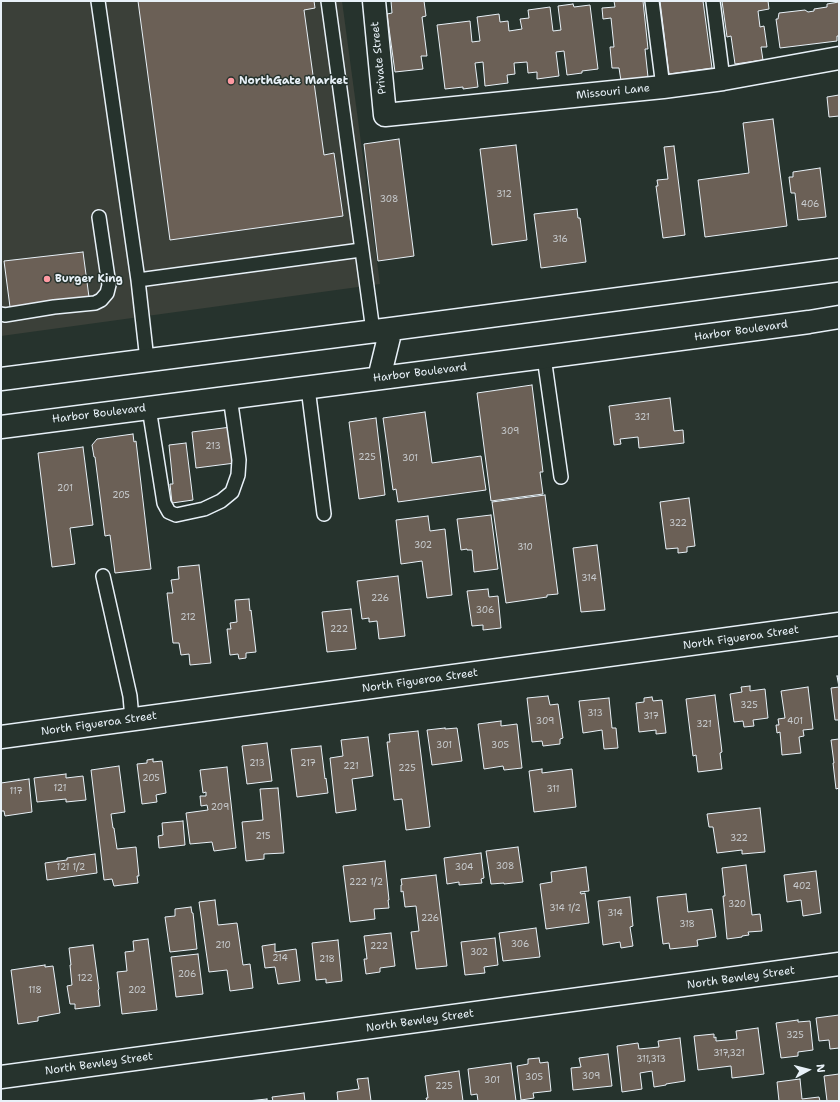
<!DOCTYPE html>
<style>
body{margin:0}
#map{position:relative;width:840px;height:1102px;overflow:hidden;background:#26332d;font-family:"Shantell Sans",sans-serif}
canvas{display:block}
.frame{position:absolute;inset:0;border:2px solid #e8f1f8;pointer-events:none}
.north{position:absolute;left:788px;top:1050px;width:40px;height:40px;-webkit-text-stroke:3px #26332d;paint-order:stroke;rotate:83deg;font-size:11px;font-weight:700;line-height:16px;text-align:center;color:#e8f1f8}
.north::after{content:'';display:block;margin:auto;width:14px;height:18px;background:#e8f1f8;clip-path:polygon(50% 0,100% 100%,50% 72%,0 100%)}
</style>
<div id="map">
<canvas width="840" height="1102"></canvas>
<div class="frame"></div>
<div class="north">N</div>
</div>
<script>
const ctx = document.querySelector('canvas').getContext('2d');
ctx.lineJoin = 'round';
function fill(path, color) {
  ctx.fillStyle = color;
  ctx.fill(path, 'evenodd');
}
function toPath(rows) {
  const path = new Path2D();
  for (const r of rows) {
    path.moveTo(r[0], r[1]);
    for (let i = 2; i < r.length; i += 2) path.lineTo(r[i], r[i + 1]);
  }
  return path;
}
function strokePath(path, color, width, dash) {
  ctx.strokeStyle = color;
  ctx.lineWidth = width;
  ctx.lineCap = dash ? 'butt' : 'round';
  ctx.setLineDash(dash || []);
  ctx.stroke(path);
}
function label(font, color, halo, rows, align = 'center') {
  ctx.font = font + ' "Shantell Sans",sans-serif';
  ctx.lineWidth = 3;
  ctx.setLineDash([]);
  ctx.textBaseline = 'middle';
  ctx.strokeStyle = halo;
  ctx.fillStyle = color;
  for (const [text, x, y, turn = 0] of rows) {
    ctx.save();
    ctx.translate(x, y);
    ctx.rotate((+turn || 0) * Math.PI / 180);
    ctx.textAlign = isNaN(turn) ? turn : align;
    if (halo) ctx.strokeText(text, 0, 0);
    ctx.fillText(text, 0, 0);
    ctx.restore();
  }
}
const built = toPath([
 [1,1,342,1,380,284,1,336]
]);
const building = toPath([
 [138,1,314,1,315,8,304,10,324,155,334,153,343,216,170,240,138,1],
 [391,1,424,1,426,16,422,17,427,56,421,56,423,69,395,72,387,14,392,13,391,1],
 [614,1,643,1,648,49,645,49,648,77,621,81,619,68,612,68,610,47,614,47,611,18,603,19,602,8,615,7,614,1],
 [660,1,703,1,712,68,669,74,660,1],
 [722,1,768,1,769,9,758,11,760,27,764,26,767,47,761,47,763,60,735,64,731,36,727,37,722,1],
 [839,2,839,36,837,36,837,41,780,48,776,19,778,19,779,13,805,10,808,12,814,11,814,9,827,7,827,4,839,2],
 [573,4,574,7,590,5,598,69,582,71,582,73,567,75,564,51,556,52,559,76,537,79,537,72,528,73,527,62,514,63,515,74,507,75,508,83,485,86,483,62,475,63,478,87,463,89,463,87,445,89,437,25,470,21,472,42,480,41,477,17,499,14,500,22,508,21,509,31,522,29,520,19,529,18,528,10,550,7,553,31,561,30,558,6,573,4],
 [839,95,839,116,829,117,827,97,839,95],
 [773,119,787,226,705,237,698,180,749,173,743,123,773,119],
 [399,139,414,256,378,261,364,144,399,139],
 [516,145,527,240,492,245,480,149,516,145],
 [674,146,685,235,663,238,656,186,658,186,657,180,668,179,664,147,674,146],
 [820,168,826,217,798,220,795,193,791,193,789,177,793,177,793,172,820,168],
 [577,209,578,218,580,218,586,262,541,268,534,214,577,209],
 [83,252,89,297,10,307,4,261,83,252],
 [532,385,543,472,540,472,543,494,491,501,477,393,532,385],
 [670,398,674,431,683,430,684,443,639,448,638,437,620,439,621,444,614,445,609,406,670,398],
 [425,412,432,463,481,456,486,490,398,502,396,489,393,490,383,418,425,412],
 [376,418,385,495,359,499,349,422,376,418],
 [231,427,235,463,196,468,192,432,231,427],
 [133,434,134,442,136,441,151,569,115,573,110,535,105,536,95,457,94,457,92,445,97,439,133,434],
 [186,443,193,500,172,503,170,484,173,484,169,445,186,443],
 [83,447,93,525,70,528,75,564,52,567,38,453,83,447],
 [545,495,558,594,547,595,547,597,506,603,492,502,545,495],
 [689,498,695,546,687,547,687,552,678,553,678,548,666,549,660,502,689,498],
 [491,515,498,569,474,572,472,550,467,550,467,549,461,550,457,519,491,515],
 [428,516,430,531,445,529,452,595,427,598,422,561,401,564,396,520,428,516],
 [597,545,605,610,581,612,573,548,597,545],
 [199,565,211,663,190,665,189,654,181,655,179,643,173,643,167,593,173,593,171,580,179,579,178,567,199,565],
 [398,576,405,636,379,639,377,621,369,622,369,618,362,619,357,581,398,576],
 [488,589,489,597,498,596,501,628,483,630,483,625,472,626,467,591,488,589],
 [249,599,250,611,251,610,256,652,246,653,246,658,239,659,238,654,230,655,227,629,231,629,230,623,237,622,235,600,249,599],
 [351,609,356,649,327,652,322,612,351,609],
 [837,676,839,676,839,720,835,720,831,688,839,687,837,676],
 [750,686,750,691,765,689,768,718,753,720,754,726,744,727,743,721,734,722,730,694,742,692,741,687,750,686],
 [808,687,813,729,803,730,804,736,799,737,801,753,782,755,780,732,777,733,776,725,779,725,778,719,785,718,781,691,808,687],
 [715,695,722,752,720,753,722,769,698,772,696,755,693,756,686,699,715,695],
 [548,696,550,705,558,704,563,738,560,739,560,744,543,746,542,741,532,742,527,698,548,696],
 [652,697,653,701,662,700,666,733,656,734,656,730,639,732,636,703,644,702,644,698,652,697],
 [609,698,612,728,616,728,618,748,604,749,602,730,583,733,579,701,609,698],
 [501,721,501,726,517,724,522,768,504,770,503,766,484,769,478,724,501,721],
 [445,728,445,729,457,728,462,761,432,765,427,730,445,728],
 [418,731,430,827,406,830,402,799,394,800,387,742,390,742,389,734,418,731],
 [368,737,373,776,352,779,356,810,336,813,330,758,343,756,341,740,368,737],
 [839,739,839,788,836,789,833,763,834,763,831,740,839,739],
 [267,743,272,781,247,784,242,746,267,743],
 [321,746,325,779,326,778,328,793,297,797,291,749,321,746],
 [153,759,153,762,162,761,166,793,156,795,157,802,142,804,137,764,147,763,147,760,153,759],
 [119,766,125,812,111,814,113,828,114,828,117,849,136,847,139,876,137,876,138,883,114,886,112,879,104,880,91,770,119,766],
 [227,767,236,848,214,851,212,842,190,844,186,813,208,810,207,805,201,806,200,796,206,796,206,792,203,793,200,770,227,767],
 [542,769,542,773,572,769,576,807,534,812,529,771,542,769],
 [66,774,66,778,83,776,86,800,66,802,66,799,37,802,34,778,66,774],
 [29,779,32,812,5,816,4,811,1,811,1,783,29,779],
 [278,788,284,853,264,854,264,859,246,861,242,822,263,820,260,789,278,788],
 [760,808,765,852,742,854,742,850,717,853,713,827,709,827,707,814,760,808],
 [183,821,185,845,159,848,158,836,163,835,162,823,183,821],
 [518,847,523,882,504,884,504,883,491,884,486,851,518,847],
 [481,853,484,878,481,879,482,883,459,885,459,882,447,884,444,858,481,853],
 [95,854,97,873,47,880,45,863,67,860,67,858,95,854],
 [385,861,389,900,388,900,389,908,374,909,375,919,350,922,343,866,385,861],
 [746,865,752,915,760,914,762,931,748,932,749,935,742,936,742,937,727,939,723,896,725,896,722,868,746,865],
 [586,867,589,891,580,892,581,894,585,893,589,923,546,929,540,884,552,882,551,872,586,867],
 [816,871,821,913,803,916,801,900,787,902,784,875,816,871],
 [436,875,447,966,416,969,411,932,419,931,416,906,405,907,403,891,401,892,401,885,402,885,401,879,436,875],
 [686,894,688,912,712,909,716,937,697,940,698,946,670,949,669,943,663,944,657,897,686,894],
 [630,897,633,926,630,927,633,946,621,948,620,942,603,945,598,901,630,897],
 [215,900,218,925,237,923,243,965,250,964,253,988,230,991,227,970,209,972,199,902,215,900],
 [191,907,192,913,193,913,197,949,170,952,165,917,175,916,175,909,191,907],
 [536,928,540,957,503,961,499,933,536,928],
 [391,933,395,966,380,968,380,972,366,974,364,959,367,959,364,936,391,933],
 [495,938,498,965,484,967,485,973,465,975,461,942,495,938],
 [148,939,157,1010,122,1014,117,972,127,971,125,952,134,951,133,941,148,939],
 [338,940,342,981,326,983,326,979,316,980,312,943,338,940],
 [275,944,275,952,296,949,300,981,278,984,275,967,265,968,262,946,275,944],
 [93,945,99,989,98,990,100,1006,75,1009,75,1004,70,1004,67,986,72,985,70,965,71,965,69,948,93,945],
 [198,954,203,994,176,997,171,957,198,954],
 [45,965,45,967,53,966,60,1013,38,1017,38,1021,18,1024,11,970,45,965],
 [839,1015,839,1048,830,1049,829,1040,819,1041,816,1018,839,1015],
 [798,1020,798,1022,810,1021,813,1050,798,1052,798,1056,781,1058,776,1023,798,1020],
 [758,1028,764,1074,732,1078,731,1066,698,1070,694,1036,714,1034,714,1038,716,1037,716,1041,737,1039,736,1031,758,1028],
 [680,1038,685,1081,666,1084,666,1085,654,1087,652,1071,640,1073,642,1089,622,1092,617,1046,638,1043,639,1049,659,1047,658,1041,680,1038],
 [608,1054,612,1086,573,1090,571,1068,581,1067,579,1058,608,1054],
 [539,1058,540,1063,548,1062,551,1091,533,1093,534,1098,521,1100,517,1066,528,1064,528,1059,539,1058],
 [511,1063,516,1101,478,1101,477,1094,471,1095,468,1069,511,1063],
 [459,1071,463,1101,427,1101,426,1098,428,1098,425,1076,459,1071],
 [839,1074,839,1101,827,1101,824,1076,839,1074],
 [368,1078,371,1101,338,1101,337,1092,359,1089,357,1079,368,1078],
 [800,1079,802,1099,819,1097,820,1101,779,1101,777,1082,800,1079],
 [304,1093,305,1101,273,1101,272,1097,304,1093],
 [267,1099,267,1101,247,1101,267,1099]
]);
const service = toPath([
 [98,1,138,280],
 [328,1,373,331],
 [652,1,663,87],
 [713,1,723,79],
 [1,314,5,315,54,307,95,303,101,300,107,293,109,285,99,217],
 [544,357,561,477],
 [147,360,138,280,361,250],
 [308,388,324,514],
 [149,408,164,503,169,512,176,515,204,509,221,501,232,492,238,475,239,460,230,397],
 [103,576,130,696,132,719]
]);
const minor = toPath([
 [374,1,385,115,663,87,723,79,839,58],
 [1,737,839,624],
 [1,1077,839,964]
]);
const primary = toPath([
 [379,378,391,329],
 [1,379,391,329,839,270],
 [1,427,544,357,809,322,839,317]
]);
const markers = [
 [231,81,4,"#ff9aa2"],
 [47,279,4,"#ff9aa2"]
];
const numberNames = [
 ["312",504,195],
 ["308",389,200],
 ["406",810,205],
 ["316",560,240],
 ["321",642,418],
 ["309",510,432],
 ["213",213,447],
 ["225",367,458],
 ["301",410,459],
 ["201",65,489],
 ["205",121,496],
 ["322",678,524],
 ["302",423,546],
 ["310",525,548],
 ["314",589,579],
 ["226",380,599],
 ["306",485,611],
 ["212",188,618],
 ["222",339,630],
 ["325",749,706],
 ["313",595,714],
 ["317",651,717],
 ["309",545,722],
 ["401",795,722],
 ["321",704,725],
 ["301",444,746],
 ["305",500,746],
 ["213",257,764],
 ["217",308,764],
 ["221",351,767],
 ["225",407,769],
 ["205",151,779],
 ["121",60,789],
 ["311",553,790],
 ["117",16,792],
 ["209",220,808],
 ["215",263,837],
 ["322",739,839],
 ["308",505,867],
 ["121 1/2",71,868],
 ["304",464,868],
 ["222 1/2",366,883],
 ["402",802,887],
 ["320",737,905],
 ["314 1/2",565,909],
 ["314",615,914],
 ["226",430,919],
 ["318",687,925],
 ["306",520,945],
 ["210",223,946],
 ["222",379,947],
 ["302",479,953],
 ["214",280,959],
 ["218",327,960],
 ["206",187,975],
 ["122",85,979],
 ["118",35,991],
 ["202",137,991],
 ["325",795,1036],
 ["317,321",729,1054],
 ["311,313",651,1060],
 ["309",591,1077],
 ["305",534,1078],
 ["301",492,1081],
 ["225",444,1087]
];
const streetNames = [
 ["Private Street",379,58,-96],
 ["Missouri Lane",613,92,-6],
 ["Harbor Boulevard",741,331,-8],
 ["Harbor Boulevard",420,373,-7],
 ["Harbor Boulevard",99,414,-7],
 ["North Figueroa Street",741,638,-8],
 ["North Figueroa Street",420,681,-8],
 ["North Figueroa Street",99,724,-8],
 ["North Bewley Street",741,978,-8],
 ["North Bewley Street",420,1021,-8],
 ["North Bewley Street",99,1064,-8]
];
const poiNames = [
 ["NorthGate Market",239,81],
 ["Burger King",55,279]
];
fill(built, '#3b4039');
fill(building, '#6b6056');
strokePath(building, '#e8f1f8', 1);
strokePath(service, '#e8f1f8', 16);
strokePath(minor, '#e8f1f8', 25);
strokePath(primary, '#e8f1f8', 25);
strokePath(service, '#26332d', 13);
strokePath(minor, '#26332d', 22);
strokePath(primary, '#26332d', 22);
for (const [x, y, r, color] of markers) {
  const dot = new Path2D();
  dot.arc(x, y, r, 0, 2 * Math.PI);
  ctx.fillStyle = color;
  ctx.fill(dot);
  strokePath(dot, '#26332d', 1.5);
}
label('9px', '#c9cdd0', null, numberNames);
label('11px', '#e8f1f8', '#26332d', streetNames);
label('bold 11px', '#e8f1f8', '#26332d', poiNames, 'left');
</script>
